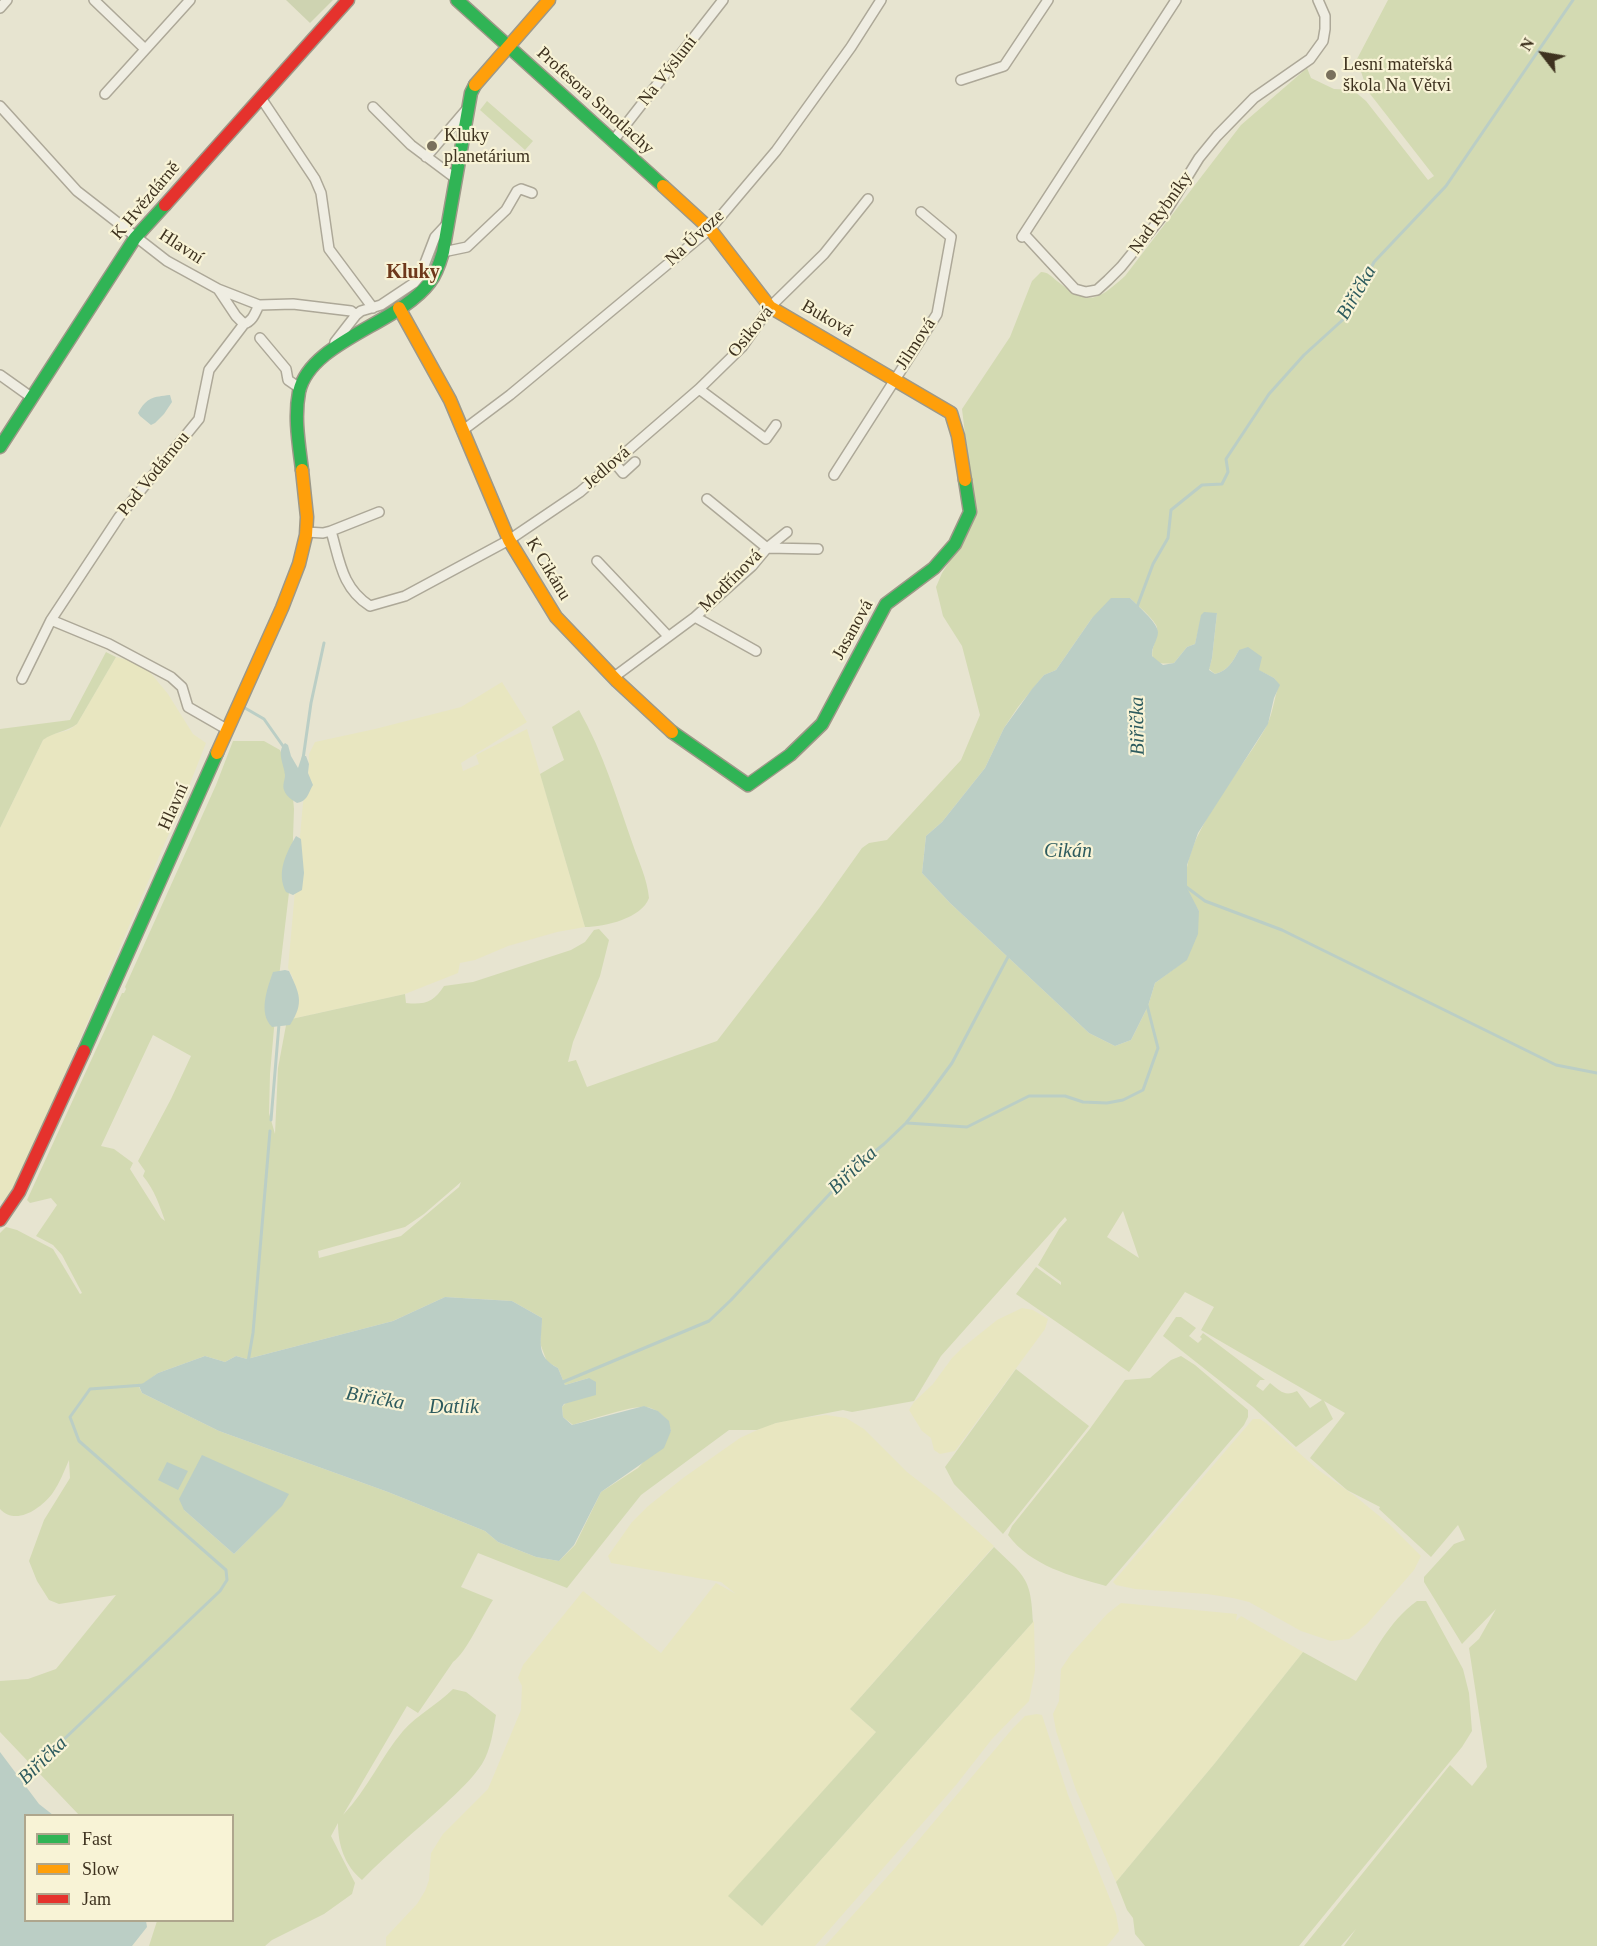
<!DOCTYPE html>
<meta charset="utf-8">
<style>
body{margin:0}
#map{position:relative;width:1597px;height:1946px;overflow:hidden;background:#e7e4d0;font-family:Georgia,serif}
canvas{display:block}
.legend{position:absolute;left:24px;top:1814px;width:210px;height:108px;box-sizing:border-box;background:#f8f3d6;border:2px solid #aea68d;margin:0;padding:8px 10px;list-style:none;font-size:18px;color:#3e321f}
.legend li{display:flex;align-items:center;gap:12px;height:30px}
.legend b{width:30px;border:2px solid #aea68d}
.north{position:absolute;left:1513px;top:24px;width:60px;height:60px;-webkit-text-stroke:4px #f8f3d6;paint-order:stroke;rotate:301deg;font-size:16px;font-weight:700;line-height:24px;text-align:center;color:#3e321f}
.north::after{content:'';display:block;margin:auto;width:21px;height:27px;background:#3e321f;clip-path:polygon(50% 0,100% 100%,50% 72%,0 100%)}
</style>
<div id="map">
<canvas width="1597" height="1946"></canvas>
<ul class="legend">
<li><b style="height:8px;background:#30b455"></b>Fast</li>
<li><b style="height:8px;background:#ff9f0a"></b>Slow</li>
<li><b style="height:8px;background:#e5322d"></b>Jam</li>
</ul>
<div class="north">N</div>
</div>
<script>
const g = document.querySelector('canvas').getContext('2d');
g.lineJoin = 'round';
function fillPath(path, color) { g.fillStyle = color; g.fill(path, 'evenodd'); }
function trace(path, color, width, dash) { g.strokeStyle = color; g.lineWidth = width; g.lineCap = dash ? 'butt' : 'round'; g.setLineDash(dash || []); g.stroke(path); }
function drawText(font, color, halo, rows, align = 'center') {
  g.font = font + ' Georgia,serif'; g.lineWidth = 4.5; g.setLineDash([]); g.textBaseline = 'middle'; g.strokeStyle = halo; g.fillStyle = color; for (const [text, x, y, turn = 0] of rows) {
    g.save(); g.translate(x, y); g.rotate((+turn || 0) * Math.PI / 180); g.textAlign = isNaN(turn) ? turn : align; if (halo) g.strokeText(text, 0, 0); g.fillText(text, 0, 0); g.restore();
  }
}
const farmland = new Path2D(`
 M116,657L128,660L149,671L168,694L193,734L206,743L184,799L41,1129L12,1190L5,1201H2L0,1199V828L43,740L50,735L69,730L77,724Z
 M502,682L527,722L461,763L463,771L479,764L476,755L527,729L585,927L557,932L508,946L475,960L460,963L458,973L405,994L287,1020L293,978L288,968L303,803L308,783L309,754L315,742L375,729L461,707Z
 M1022,1308L1033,1310L1048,1319L1045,1329L955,1451L940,1454L934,1450L931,1438L922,1431L909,1410L914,1402L933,1384L952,1358L962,1348L997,1320Z
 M826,1415L846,1418L864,1429L907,1472L938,1496L994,1546L850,1709L876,1732L729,1896L762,1926L1034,1621L1035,1671L1029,1701L992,1739L956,1785L815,1946H386V1937L417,1904L425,1891L429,1880L431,1853L443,1834L488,1789L521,1710L522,1686L518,1678L523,1665L583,1591L661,1653L716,1583L736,1594L721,1582L611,1563L608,1556L632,1522L647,1507L683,1478L740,1438L766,1426L786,1420Z
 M1253,1419H1260L1266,1423L1317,1469L1355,1496L1389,1524L1421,1556L1414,1570L1367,1624L1349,1639L1331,1641L1301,1631L1249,1602L1233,1598L1207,1594L1135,1589L1116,1585L1113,1582Z
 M1121,1603L1237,1614L1236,1621L1241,1616L1303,1652L1215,1763L1116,1882L1076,1790L1056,1731L1053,1714L1059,1701L1061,1669L1071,1654L1107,1614Z
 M1037,1714L1042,1715L1068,1795L1116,1914L1119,1931L1107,1946H825L896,1867L1013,1728L1025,1716Z`);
const green = new Path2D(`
 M1388,0H1597V1946H1344L1356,1929L1341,1946H1304L1450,1765L1472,1786L1487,1767L1469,1648L1479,1639L1496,1609L1462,1644L1424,1582V1577L1454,1544L1465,1540L1458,1525L1431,1557L1379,1509L1380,1507L1347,1490L1310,1458L1345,1413L1324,1401L1333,1419L1296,1447L1253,1407L1163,1336L1176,1317H1181L1196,1328L1189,1336L1198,1343L1202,1339L1200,1337L1203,1333L1265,1380H1260L1256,1386L1263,1391L1270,1383C1280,1391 1285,1397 1297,1391L1310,1408L1322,1400L1201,1330L1214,1307L1185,1292L1129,1372L1016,1294L1036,1267L1061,1285V1282L1038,1265L1059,1229L1067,1220L1065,1217L941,1356L914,1401L852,1412L843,1410L776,1423L757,1430H729L641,1495L567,1588L478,1553L461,1587L493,1600C483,1615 466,1653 453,1662L418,1713L407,1706L343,1815C367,1790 381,1757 403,1731C417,1715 438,1704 453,1689L466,1692L496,1715C493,1731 491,1749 482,1764C472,1779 458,1792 444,1805C417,1830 388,1853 362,1880C344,1865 338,1844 338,1823L331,1836L355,1883L352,1894L324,1914L272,1940L265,1946H149L157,1921L232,1920V1816L79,1815L0,1732V1681L28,1679L56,1669L116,1595L59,1604L49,1600L37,1581L29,1561L44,1520L70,1478L69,1460C64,1471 60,1483 52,1494C40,1509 16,1526 0,1509V1233L6,1227L17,1230L53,1249L80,1294L82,1293L62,1255L53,1245L36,1236L57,1205L51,1198L30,1203L27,1200L122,993H124L126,989L125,987L216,785L233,741H264L280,750L291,776L294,809L292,867L277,994L270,1074L269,1113L275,1134L278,1068L287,1020L405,994L406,1003C425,1005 434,1002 444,986L473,982L571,950L585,942L594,930L599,929L609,940L600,976L573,1042L568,1062L576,1060L587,1087L717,1041L820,907L862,848L869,843L887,840L961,760L980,715L962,646L943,616L936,587L942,573L963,540L975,517L962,409L1010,337L1032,281L1041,272C1048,272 1051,276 1057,281C1089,306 1096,302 1125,276L1241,125L1307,68L1311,78L1334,89L1353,90L1366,101L1428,180L1434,176L1367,90L1357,59ZM1130,598C1138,606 1150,615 1156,625C1163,637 1134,668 1174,663L1187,647L1195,644L1202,615L1217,613L1212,658L1209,669L1215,674C1228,671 1233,661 1239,650L1258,670L1274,678L1279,685C1274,698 1273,713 1267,725C1246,766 1178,840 1187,887C1188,895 1195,904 1199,911L1187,959L1155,983L1148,1006L1131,1040L1115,1046L1089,1033L950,903L922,873L926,836L942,822L985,768L1004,728L1018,707L1044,675L1056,670L1092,618ZM153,1035L191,1056L171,1099L138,1161L145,1171L143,1176C155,1191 159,1204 165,1221L161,1218L130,1169L133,1163L114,1149L101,1146ZM461,1182L459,1187L401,1236L319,1258L318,1251L405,1227L424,1214ZM1123,1211L1139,1258L1107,1237ZM445,1297L512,1301L542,1318L540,1343L547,1362L558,1368L565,1385L589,1378L562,1407L563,1417L573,1425C586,1421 634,1405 646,1407C659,1409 668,1419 671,1431L638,1468L601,1492L575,1545L559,1561L536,1557L498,1542L485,1531L388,1492L219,1431L142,1393L139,1387L158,1373L205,1356L225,1362L236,1356L247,1359L393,1321ZM281,1506L234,1554L184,1510Z
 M487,101L533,141L525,150L480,110Z
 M106,652L116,657L77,724C66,732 54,732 43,740L0,828V729L70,720Z
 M579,710C603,752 617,799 633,845C639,862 647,879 649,898C642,918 605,927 585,927L540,774L564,760L552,727Z
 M1181,1356L1195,1365L1248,1410V1417L1244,1425L1106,1586C1071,1576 1031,1566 1008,1535L1012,1526L1089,1430L1125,1380L1150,1378L1171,1360Z
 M1016,1369L1089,1426L1003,1534L954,1484L945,1467Z
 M994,1547C1025,1577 1031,1577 1033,1622L762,1926L728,1896L876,1732L850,1709Z
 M1417,1601H1426L1463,1669L1469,1693L1472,1731L1462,1747L1299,1946H1145L1135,1934L1133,1918L1127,1910L1116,1882L1215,1763L1303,1652L1356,1681C1375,1652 1388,1622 1417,1601Z`);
const cemetery = new Path2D(`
 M286,0H333L310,23Z`);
const water = new Path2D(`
 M170,395L172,402L164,414L155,423L151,425L140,416L138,413C147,397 153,397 170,395Z
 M1111,598H1130C1136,604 1158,623 1158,632C1158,640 1151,647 1152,656L1163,665L1174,663L1187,647L1195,644L1201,615L1204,612L1217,613L1212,658L1209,670L1215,674C1228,671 1233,661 1239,650L1248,647L1262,657L1259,670L1274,678L1280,685L1274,698L1268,724L1198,833L1187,865V888L1199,911L1198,934L1187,960L1155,983L1148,1006L1131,1040L1115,1046L1089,1033L950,903L922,873L926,836L942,822L985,768L1004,728L1032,689L1044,675L1056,670L1092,618Z
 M285,743L288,745L291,756L298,768L302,756H306L309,764L308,773L313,785C308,793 308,801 297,803C292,800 286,796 284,790C282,785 285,780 285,775C284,764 276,752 285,743Z
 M296,836L301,839L304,873L302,890L293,895L286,892C276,873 286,853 296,836Z
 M285,970L289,971C299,993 305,1002 290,1025L272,1027C258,1013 267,989 273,972Z
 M445,1297L512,1301L542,1318C542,1340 534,1356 558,1368L565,1385L589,1378L596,1382V1395L564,1404L562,1407L563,1417L572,1425L644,1406L658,1411L669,1421L671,1431L664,1448L601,1492L574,1545L559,1561L536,1557L498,1542L485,1531L388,1492L219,1431L142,1393L139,1386L158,1373L205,1356L225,1362L236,1356L247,1359L393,1321Z
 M202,1455L289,1494L282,1506L234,1554L184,1510L179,1499Z
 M167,1462L188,1471L178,1490L158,1480Z
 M0,1752L39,1804L53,1815L26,1816V1920L146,1921L147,1927L132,1946H0Z`);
const stream = new Path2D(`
 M1137,607L1153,564L1168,538L1171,510L1202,485L1222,484L1228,472L1226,459L1269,394L1304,355L1347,316L1374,262L1446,186L1573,0
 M245,708L264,719L283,746
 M303,759L311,703L324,643
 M1185,886L1205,901L1282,930L1556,1065L1597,1073
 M271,1120L279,1024
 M907,1123L967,1127L1029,1096H1065L1083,1102L1107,1103L1123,1100L1143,1090L1158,1048L1147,1005
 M248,1362L253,1333L270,1131
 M563,1382L709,1321L731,1300L852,1170L884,1144L906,1123L927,1097L952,1063L1010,953
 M20,1781L220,1591L227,1580L226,1570L79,1441L70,1417L90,1389L144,1385`);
const street = new Path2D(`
 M94,0L145,49
 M0,8L7,0
 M961,80L1004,66L1048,0
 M105,94L190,0
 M261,98L315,179L321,193L329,249L373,308
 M0,106L77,191L167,261L218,289L259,305L293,304L351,311L356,315
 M373,107L411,145L455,178
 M613,141L723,0
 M426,157L467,109
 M1025,235L1075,289L1086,292L1097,290L1108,280L1121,267L1165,213L1199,158L1217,136L1254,98L1310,59L1323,41L1325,29V16L1318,0
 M1022,237L1176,0
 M443,252L467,247L506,210L517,191L521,189L532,193
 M218,289L236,316L244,324
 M260,338L286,369L288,380L301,389
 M334,349L335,342L356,315L361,311L381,305L414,283L420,276L435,237L448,223
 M0,375L31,397
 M699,389L766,439L776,425
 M462,431L510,395L710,229L776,151L851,47L881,0
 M614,462L623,473L635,462
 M834,475L937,314L951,237L921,212
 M707,499L767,548
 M331,531L379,512
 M306,532L323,533L331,531C340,562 342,588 370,606L405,596L509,540L580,492L699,389L742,347L770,307L824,254L868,199
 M767,548L818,549
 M597,561L668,636
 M695,617L756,651
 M614,677L695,617L752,566L767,548L787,532
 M22,679L51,620
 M228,730L188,707L182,687L171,677L109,644L51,620L119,517L199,419L209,370L244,324C253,321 255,313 259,305`);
const fast = new Path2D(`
 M457,0L663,186
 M0,447L135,238L165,205
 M302,470C299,445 294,418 299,392C310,341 399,324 430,282C437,273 440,262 443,252L471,93L475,85
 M672,732L748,785L790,755L822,724L886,604L934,568L955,544L970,512L965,480
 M84,1051L217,753`);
const slow = new Path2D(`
 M475,85L549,0
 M663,186L710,229L770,307L951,413L958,436L965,480
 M399,308L450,400L509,540L556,617L617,681L672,732
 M217,753L282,608L299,564L306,535L307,517L302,470`);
const jam = new Path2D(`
 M165,205L348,0
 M0,1220L19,1192L84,1051`);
const markers = [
 [1331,75,6,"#79705d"],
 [432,146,6,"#79705d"]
];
const poiNames = [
 ["Lesní mateřská",1343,65],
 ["škola Na Větvi",1343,86],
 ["Kluky",444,136],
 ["planetárium",444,157]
];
const streetNames = [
 ["Na Výsluní",668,71,-52],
 ["Profesora Smotlachy",595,101,42],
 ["K Hvězdárně",146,201,-50],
 ["Nad Rybníky",1161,213,-55],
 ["Na Úvoze",695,238,-43],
 ["Hlavní",181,247,33],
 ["Buková",827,319,30],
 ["Osiková",751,332,-51],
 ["Jilmová",916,344,-57],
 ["Jedlová",607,468,-41],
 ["Pod Vodárnou",154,474,-51],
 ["K Cikánu",548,569,59],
 ["Modřínová",731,581,-45],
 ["Jasanová",853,630,-61],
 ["Hlavní",174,807,-66]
];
const neighbourhoodNames = [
 ["Kluky",413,273]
];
const waterNames = [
 ["Biřička",1357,293,-60],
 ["Biřička",1138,726,-91],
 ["Cikán",1068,852],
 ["Biřička",853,1171,-44],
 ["Biřička",375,1399,10],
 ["Datlík",454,1408],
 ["Biřička",43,1761,-44]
];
fillPath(farmland, '#e8e6c0');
fillPath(green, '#d3dab2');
fillPath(cemetery, '#ced3b1');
fillPath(water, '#bbcec5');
trace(stream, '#bbcec5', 3);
trace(street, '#ada898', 12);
trace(fast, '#9d9888', 15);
trace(slow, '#9d9888', 15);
trace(jam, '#9d9888', 15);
trace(street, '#efede2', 9);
trace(fast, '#30b455', 12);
trace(slow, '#ff9f0a', 12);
trace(jam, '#e5322d', 12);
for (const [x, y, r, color] of markers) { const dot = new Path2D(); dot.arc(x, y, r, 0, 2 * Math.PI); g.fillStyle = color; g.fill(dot); trace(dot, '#f8f3d6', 2); }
drawText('18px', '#3e321f', '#f8f3d6', poiNames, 'left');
drawText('18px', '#3e321f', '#f8f3d6', streetNames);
drawText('bold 20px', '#6e381b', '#f8f3d6', neighbourhoodNames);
drawText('italic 20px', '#2d5b5e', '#f8f3d6', waterNames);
</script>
